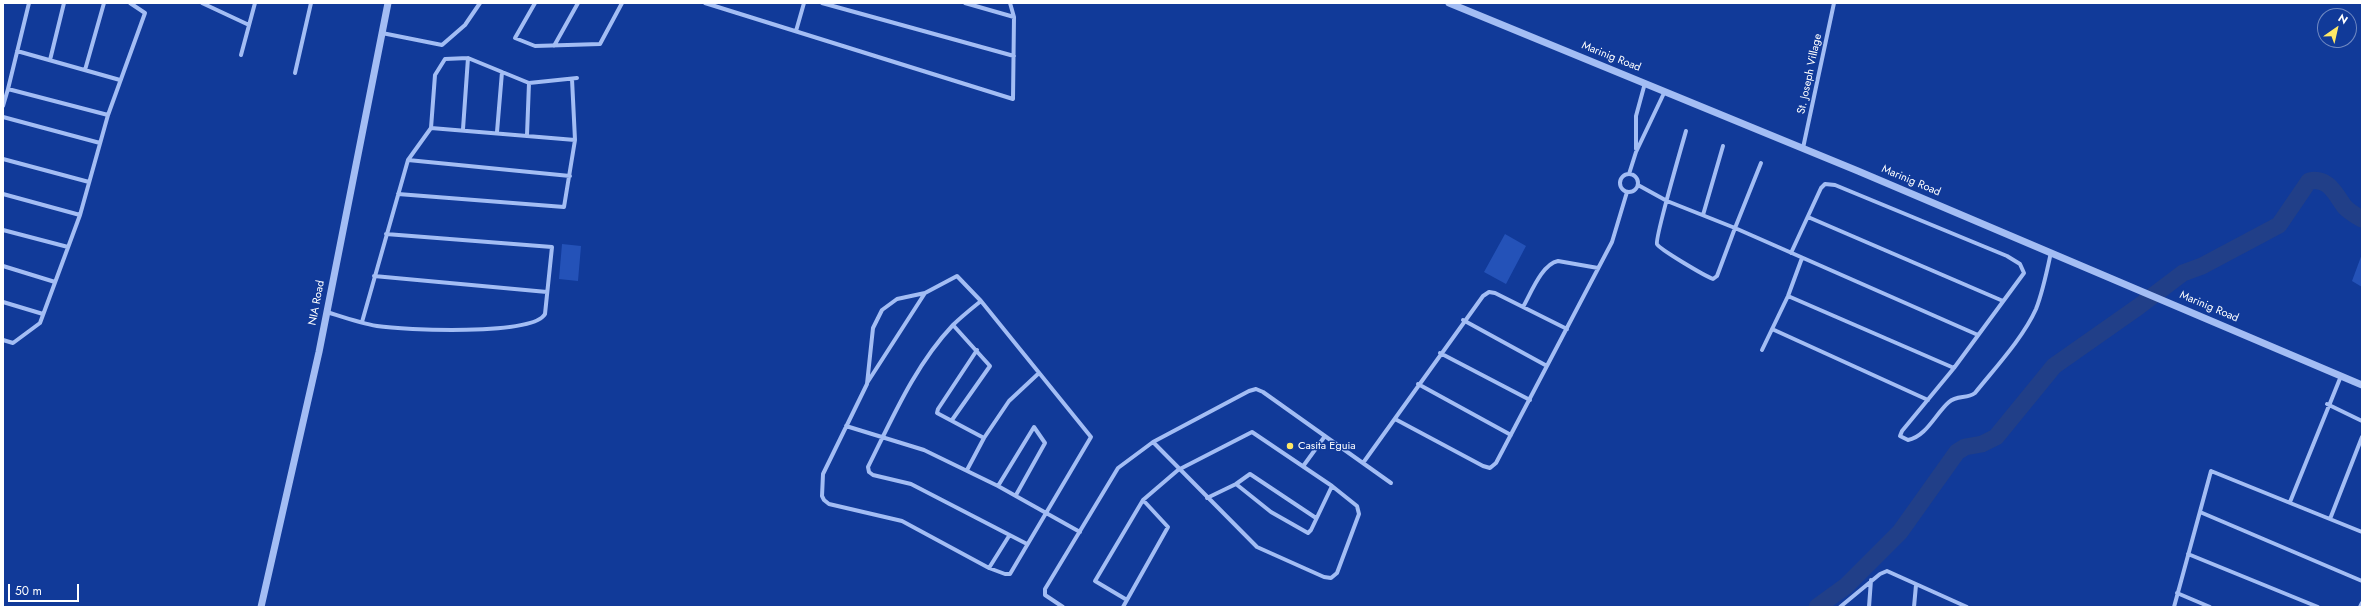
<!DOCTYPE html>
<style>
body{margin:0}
#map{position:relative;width:2365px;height:610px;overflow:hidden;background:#113a99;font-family:Jost,sans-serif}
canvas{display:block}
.frame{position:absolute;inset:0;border:4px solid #fff;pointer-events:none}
.north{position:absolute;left:2317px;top:8px;width:40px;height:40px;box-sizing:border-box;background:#113a99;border:1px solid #7089c2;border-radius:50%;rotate:34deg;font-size:11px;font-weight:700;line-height:16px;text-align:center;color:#fff}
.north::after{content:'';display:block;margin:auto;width:14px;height:18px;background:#ffe866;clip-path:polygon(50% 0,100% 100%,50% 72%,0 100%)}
.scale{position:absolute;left:8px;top:584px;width:71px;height:18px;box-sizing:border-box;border:2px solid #fff;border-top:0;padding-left:5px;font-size:12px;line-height:14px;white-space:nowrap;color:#fff;-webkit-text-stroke:3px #113a99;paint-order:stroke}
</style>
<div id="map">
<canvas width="2365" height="610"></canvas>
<div class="frame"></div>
<div class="north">N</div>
<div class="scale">50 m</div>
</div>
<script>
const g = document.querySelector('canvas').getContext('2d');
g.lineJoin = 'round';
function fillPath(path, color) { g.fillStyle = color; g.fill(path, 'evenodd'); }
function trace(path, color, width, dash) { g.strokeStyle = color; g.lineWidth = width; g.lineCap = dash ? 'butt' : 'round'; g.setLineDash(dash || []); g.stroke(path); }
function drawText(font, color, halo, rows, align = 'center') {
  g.font = font + ' Jost,sans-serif'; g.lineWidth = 3; g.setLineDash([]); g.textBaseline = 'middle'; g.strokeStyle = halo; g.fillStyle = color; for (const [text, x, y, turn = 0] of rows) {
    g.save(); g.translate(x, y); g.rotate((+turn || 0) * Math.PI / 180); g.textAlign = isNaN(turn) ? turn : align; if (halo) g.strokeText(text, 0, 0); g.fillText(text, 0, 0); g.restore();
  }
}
const green = new Path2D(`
 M1505,234L1526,246L1506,284L1484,272Z
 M562,244L581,246L578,281L559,279Z
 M2362,254V287L2352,281Z`);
const river = new Path2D(`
 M1817,607L1846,586L1900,532L1957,452L1965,447L1982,444L1996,437L2054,366L2138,307L2183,273L2202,266L2279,225L2309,181C2328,177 2335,193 2344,206C2349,212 2355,215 2362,219`);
const minor = new Path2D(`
 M202,3L249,25
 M535,3L515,38L535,46L600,44L622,3
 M705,3L1013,99L1014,17L1010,3
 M822,3L1014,56
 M965,3L1014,17
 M796,31L804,3
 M382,33L442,45L465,25L480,3
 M554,46L578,3
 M17,51L120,80
 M241,55L255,3
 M50,60L64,3
 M85,70L104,3
 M295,73L311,3
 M8,89L29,3
 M3,106L8,89L108,115L80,215L40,323L13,343L3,340
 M108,115L145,13L130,3
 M3,117L100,143
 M431,128L575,140
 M463,129L468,58
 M497,132L502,72
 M527,135L529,83
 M1803,148L1834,3
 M1636,149V116L1645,83
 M3,159L89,182
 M408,160L570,176
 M1761,163L1735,228L1978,335
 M1620 183a9 9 0 1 1 18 0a9 9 0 1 1-18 0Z
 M1629,174L1636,152L1665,91
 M1638,185L1667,201L1735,228L1717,276L1713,279C1705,276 1659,249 1657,244C1655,238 1682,145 1686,131
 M3,194L80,215
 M398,194L564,207L575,140L572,79
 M1703,215L1723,146
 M1808,217L2003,301
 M3,230L68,247
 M1791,253L1821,188L1825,184L1835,185L2007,256L2020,264L2024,273L1954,368L1902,431L1900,436L1908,440C1926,437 1936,413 1949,402C1957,395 1967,399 1975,393C1995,368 2023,338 2036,309C2043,291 2047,271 2051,252
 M3,266L55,282
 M374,276L547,292
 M957,276L981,301L1091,437L1010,574H1005L989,568L902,521L829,504L824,500L822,496L823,474L867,384L873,328L882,310L897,299L925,293Z
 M1788,296L1954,368
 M981,301C971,309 961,317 953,325C915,365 892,419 868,467L869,472L873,475L911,484L1027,544
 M3,302L43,314
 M1523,307C1531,293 1542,264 1558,261L1598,268
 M327,312C343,317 360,323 377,326C403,330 533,336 545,314L552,247L386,234
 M1463,320L1547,366
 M362,322L408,160L431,128L435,75L445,59L468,58L529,83L577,78
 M1772,329L1928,400
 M1762,350L1788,296L1802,258
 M1440,353L1530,400
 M867,383L925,293
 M1418,384L1511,435
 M2327,404L2362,421
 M1395,419L1483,466L1490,468L1496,463L1612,242L1627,192
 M952,420L990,366L953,325
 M846,426L924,450L998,486L1080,532
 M984,438L1009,401L1039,373
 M1363,463L1483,296L1489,292L1495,293L1567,329
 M1304,465L1325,436
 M967,470L984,438L937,413L938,409L977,350
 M1236,484L1271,512L1308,533L1311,530L1332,486
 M998,486L1034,427L1045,443L1016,495
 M1207,498L1236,484L1250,474L1316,518
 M2290,502L2341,376
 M2200,512L2362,581
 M2330,519L2362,437
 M2188,554L2318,607
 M989,568L1009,536
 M2177,593L2210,607
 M1127,600L1095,581L1143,500L1178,470L1252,432L1332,486L1357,506L1359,514L1337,573L1331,578L1324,577L1257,547L1153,442
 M1063,607L1045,595V589L1118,468L1153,442L1249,391L1256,389L1263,392L1391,483
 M1123,607L1168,527L1143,500
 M1840,607L1880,574L1887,571L1967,607
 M1869,607L1871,580
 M1914,607L1916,585
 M2174,607L2211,471L2362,532
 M2360,607L2362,603`);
const tertiary = new Path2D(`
 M1449,3L1858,171L2362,385
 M261,607L319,352L388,3`);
const markers = [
 [1290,446,4,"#ffe866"]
];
const streetNames = [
 ["Marinig Road",1611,57,22],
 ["St. Joseph Village",1810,74,-78],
 ["Marinig Road",1911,181,23],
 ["NIA Road",317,303,-79],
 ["Marinig Road",2209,307,23]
];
const poiNames = [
 ["Casita Eguia",1298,446]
];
fillPath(green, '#2452b8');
trace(river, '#213f88', 17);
trace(minor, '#a3bdf4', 4);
trace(tertiary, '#a3bdf4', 7);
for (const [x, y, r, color] of markers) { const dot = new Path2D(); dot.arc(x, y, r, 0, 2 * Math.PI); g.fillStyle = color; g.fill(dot); trace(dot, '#113a99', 1.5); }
drawText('11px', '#fff', '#113a99', streetNames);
drawText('11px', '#fff', '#113a99', poiNames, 'left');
</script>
